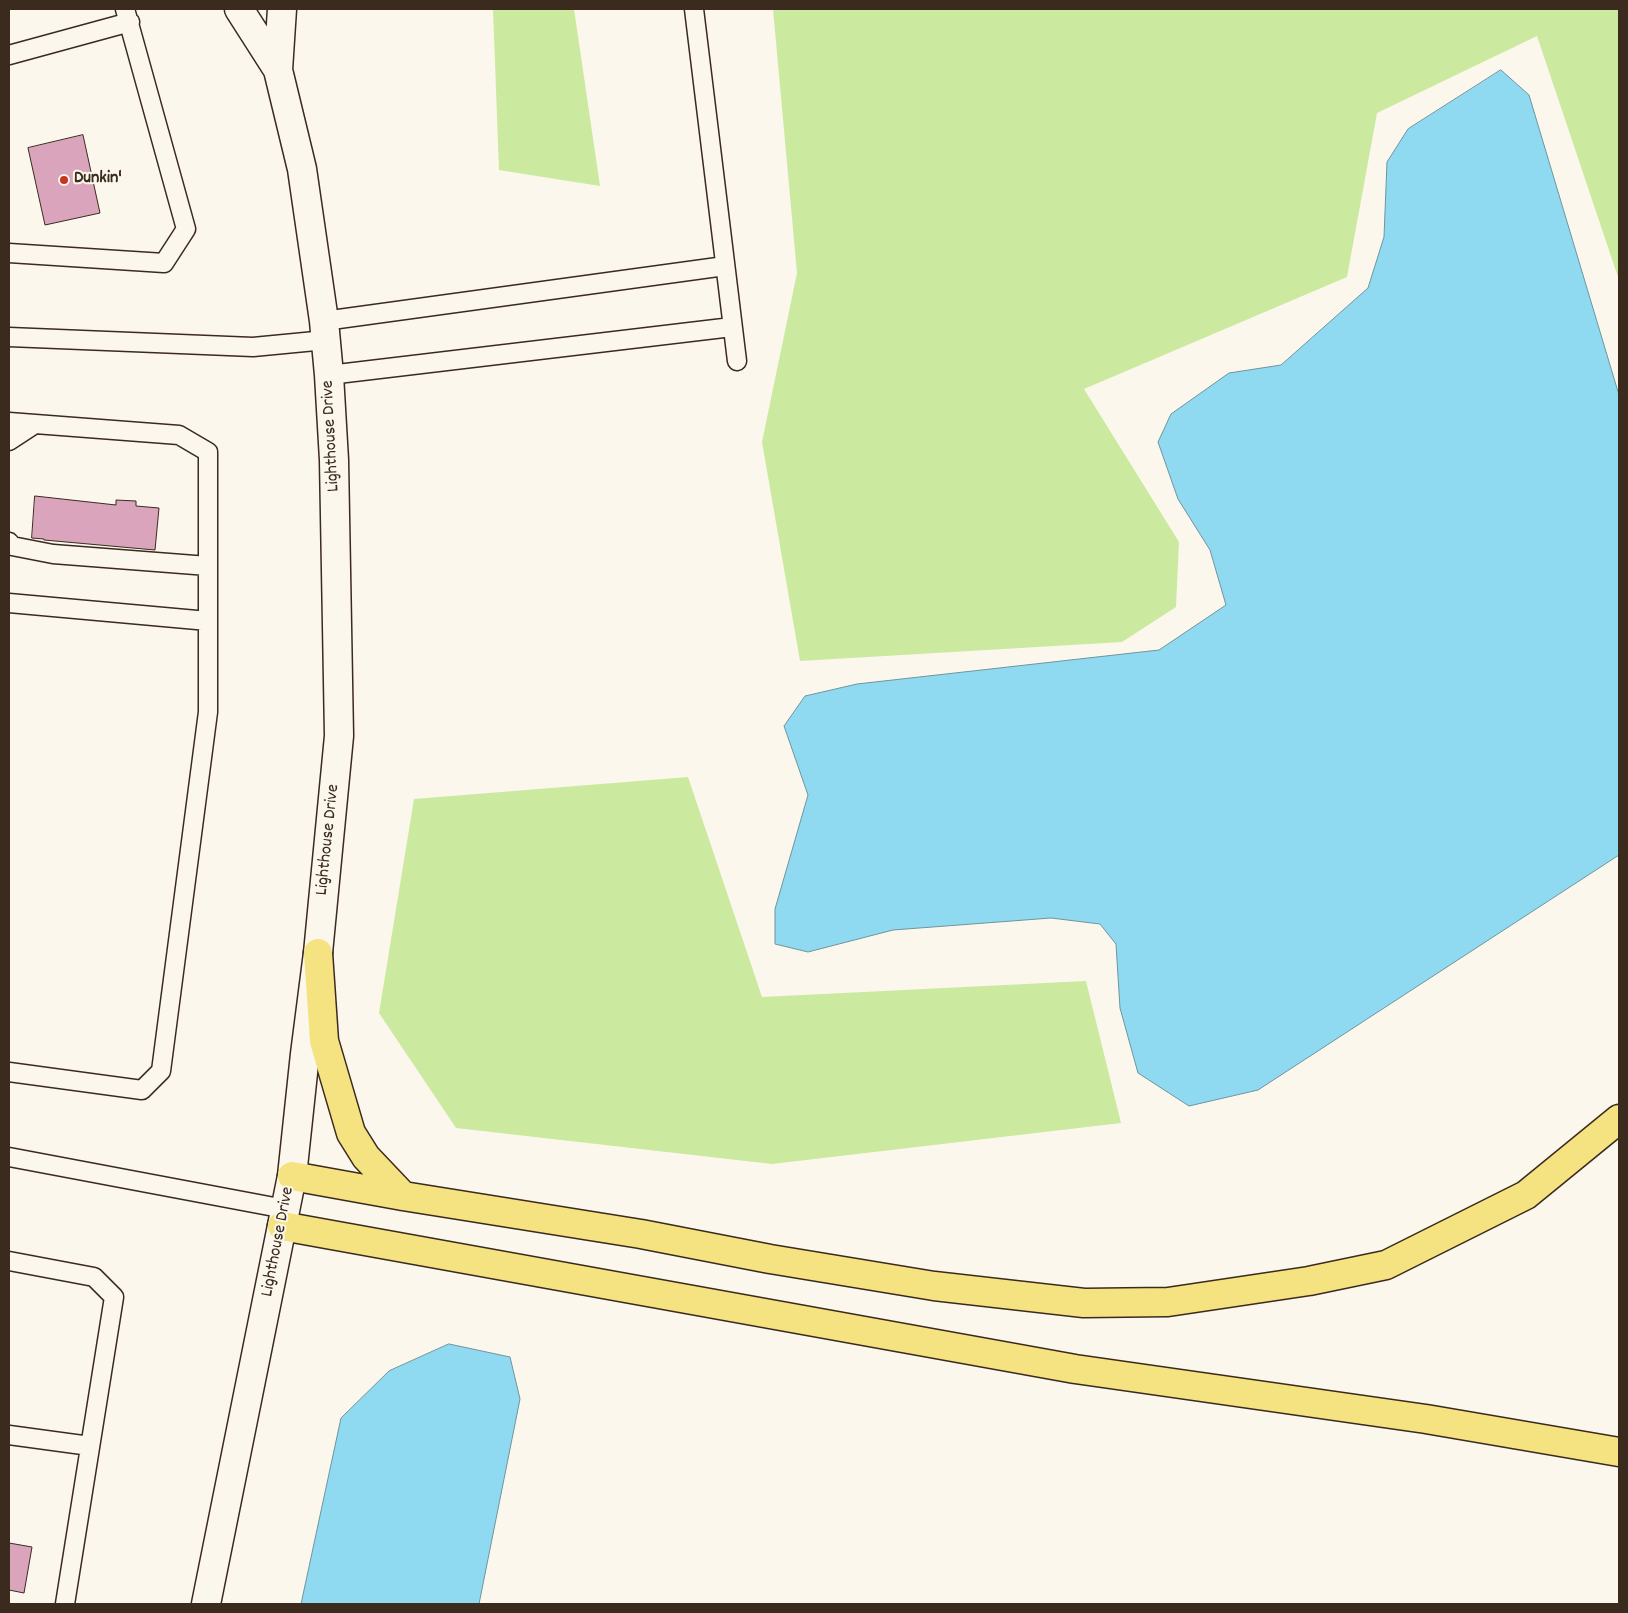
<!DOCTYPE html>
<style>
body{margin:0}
#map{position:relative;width:1628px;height:1613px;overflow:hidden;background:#fbf7ec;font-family:Dekko,sans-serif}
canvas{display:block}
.frame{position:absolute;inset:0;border:10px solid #3b2a1e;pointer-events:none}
</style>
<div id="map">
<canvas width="1628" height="1613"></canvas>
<div class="frame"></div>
</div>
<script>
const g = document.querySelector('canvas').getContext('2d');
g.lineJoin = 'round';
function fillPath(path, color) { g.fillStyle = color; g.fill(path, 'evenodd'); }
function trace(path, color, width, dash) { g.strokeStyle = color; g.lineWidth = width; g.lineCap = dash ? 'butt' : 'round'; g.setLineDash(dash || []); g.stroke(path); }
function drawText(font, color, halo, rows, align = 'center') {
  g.font = font + ' Dekko,sans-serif'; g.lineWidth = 4; g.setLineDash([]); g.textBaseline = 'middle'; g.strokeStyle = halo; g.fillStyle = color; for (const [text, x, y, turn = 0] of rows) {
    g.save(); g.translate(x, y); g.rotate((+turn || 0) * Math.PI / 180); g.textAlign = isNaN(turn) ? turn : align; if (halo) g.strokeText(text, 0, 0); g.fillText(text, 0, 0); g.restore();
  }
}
const green = new Path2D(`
 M493,9H574L600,186L499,170Z
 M773,9H1619V280L1537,36L1377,113L1347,277L1084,389L1179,542L1176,607L1122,642L800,661L762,442L797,273Z
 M688,777L762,997L1086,981L1121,1123L772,1164L456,1128L379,1013L414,799Z`);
const water = new Path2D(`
 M1501,70L1529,95L1619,395V855L1258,1090L1189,1106L1138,1073L1120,1008L1116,944L1100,924L1051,918L893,930L808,952L775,944V909L808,795L784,726L805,696L857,684L1159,650L1226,605L1210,550L1178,499L1158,442L1171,414L1229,373L1281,365L1368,288L1384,237L1387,162L1408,129Z
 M449,1344L510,1357L520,1399L479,1604H301L341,1418L389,1371Z`);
const building = new Path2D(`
 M83,135L100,213L45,225L28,148Z
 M35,496L116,505V500L136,501V506L159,508L155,550L44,540V539L32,538Z
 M9,1543L32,1547L24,1593L9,1590Z`);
const lane = new Path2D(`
 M694,9L737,361
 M9,55L130,22
 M9,253L164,263L186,229L125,9
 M324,321L725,266
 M9,337L253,347L326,340
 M329,375L732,327
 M9,422L179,435L208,452V712L161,1071L142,1090L9,1072
 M9,441L35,424
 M9,542L12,546L53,554L208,566
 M9,603L208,621
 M9,1157L285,1209
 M9,1261L94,1277L114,1297L65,1604
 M9,1435L90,1446`);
const secondary = new Path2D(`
 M239,9L278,70
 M206,1604L292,1176L305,1054L318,953L339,736L334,460L329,375L324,321L302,169L278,70L282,9`);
const highway = new Path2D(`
 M318,953L324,1041L351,1133L366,1157L403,1196
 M292,1176L403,1196L641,1234L770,1259L934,1286L1084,1303L1168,1302L1309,1281L1386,1265L1526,1195L1619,1119
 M282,1226L1075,1369L1426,1419L1619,1452`);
const markers = [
 [64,180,5,"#c8321e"]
];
const poiNames = [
 ["Dunkin'",74,180]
];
const streetNames = [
 ["Lighthouse Drive",332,436,-93],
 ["Lighthouse Drive",329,840,-84],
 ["Lighthouse Drive",279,1242,-79]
];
fillPath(green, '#cce9a0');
fillPath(water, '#90daf1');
trace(water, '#6e949d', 1);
fillPath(building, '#d9a4bc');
trace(building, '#3b2a1e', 1);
trace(lane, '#3b2a1e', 21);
trace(secondary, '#3b2a1e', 31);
trace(highway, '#3b2a1e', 31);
trace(lane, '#fbf7ec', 18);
trace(secondary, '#fbf7ec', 28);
trace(highway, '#f5e382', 28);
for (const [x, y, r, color] of markers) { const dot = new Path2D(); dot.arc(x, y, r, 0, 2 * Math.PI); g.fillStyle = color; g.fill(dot); trace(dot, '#fbf7ec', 2); }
drawText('bold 18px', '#3b2a1e', '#fbf7ec', poiNames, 'left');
drawText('18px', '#3b2a1e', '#fbf7ec', streetNames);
</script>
